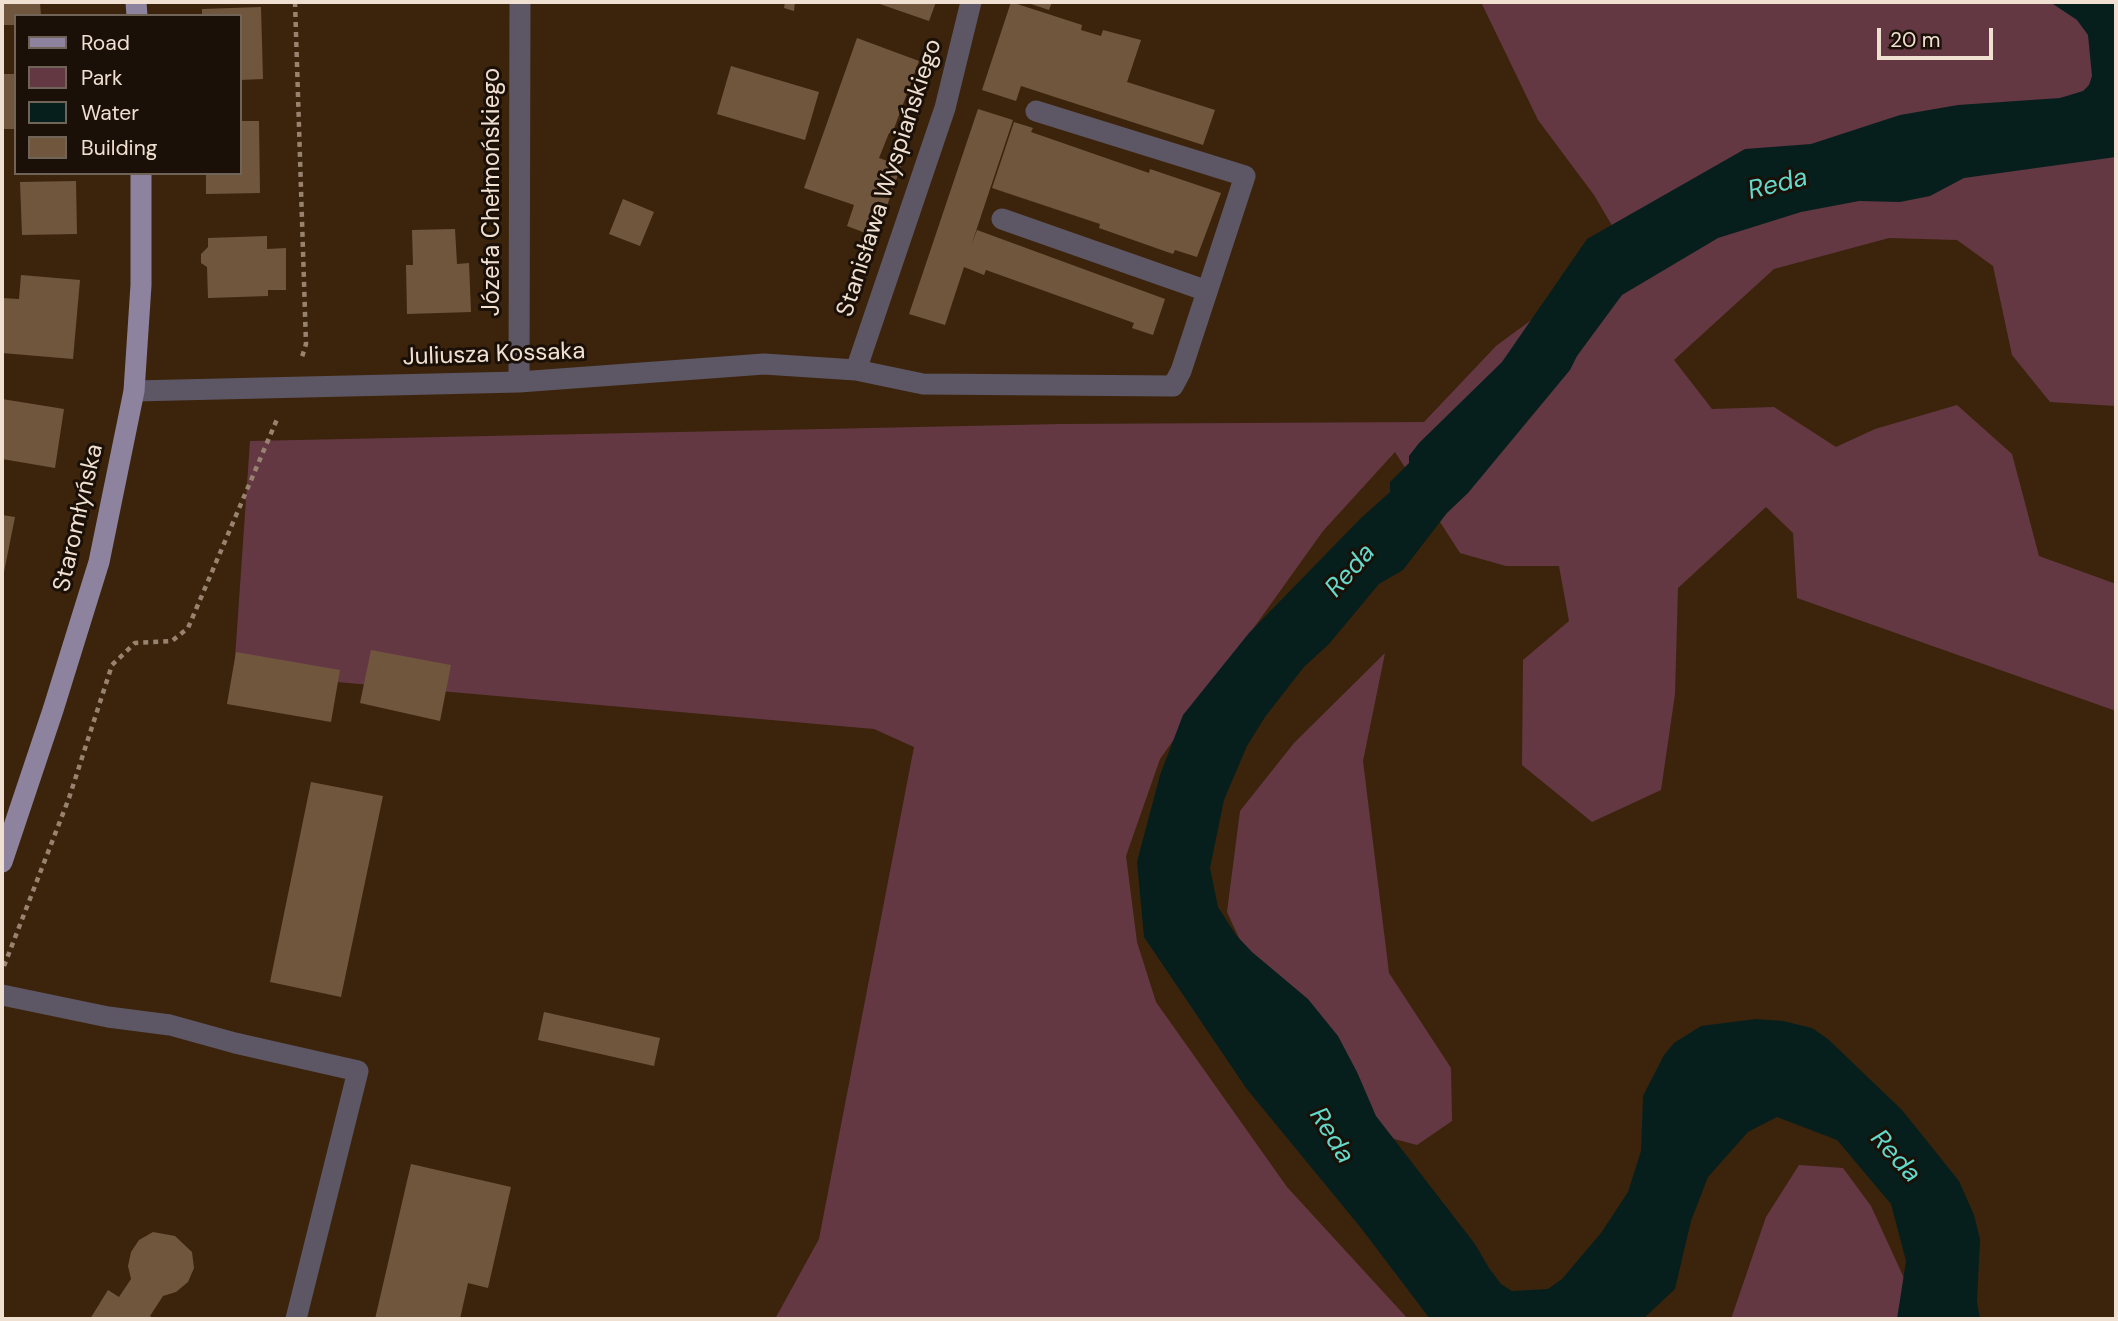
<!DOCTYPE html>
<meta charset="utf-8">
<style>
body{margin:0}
#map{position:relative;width:2118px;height:1321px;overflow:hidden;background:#3c240c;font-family:"DM Sans",sans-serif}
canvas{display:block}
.frame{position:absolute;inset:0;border:4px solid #f0e0d2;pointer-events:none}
.legend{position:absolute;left:14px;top:14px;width:228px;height:161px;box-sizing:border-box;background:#1b1007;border:2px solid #706358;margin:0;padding:9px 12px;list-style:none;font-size:21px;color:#f0e0d2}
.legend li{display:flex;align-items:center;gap:14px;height:35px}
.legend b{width:35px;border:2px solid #706358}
.scale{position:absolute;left:1877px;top:28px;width:116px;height:32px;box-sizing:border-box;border:4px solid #f0e0d2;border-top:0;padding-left:9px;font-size:21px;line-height:24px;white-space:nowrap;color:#f0e0d2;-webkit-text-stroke:5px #1b1007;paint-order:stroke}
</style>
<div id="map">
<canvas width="2118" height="1321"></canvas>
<div class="frame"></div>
<ul class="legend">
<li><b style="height:9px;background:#8e839f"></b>Road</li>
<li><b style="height:19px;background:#633843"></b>Park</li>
<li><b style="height:19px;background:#061f1c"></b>Water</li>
<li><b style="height:19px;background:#71563e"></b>Building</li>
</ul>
<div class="scale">20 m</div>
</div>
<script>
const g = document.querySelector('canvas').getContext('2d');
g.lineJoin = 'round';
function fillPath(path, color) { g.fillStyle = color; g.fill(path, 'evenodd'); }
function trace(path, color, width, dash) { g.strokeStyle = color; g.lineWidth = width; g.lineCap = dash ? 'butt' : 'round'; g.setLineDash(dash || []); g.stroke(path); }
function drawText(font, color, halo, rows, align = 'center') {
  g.font = font + ' "DM Sans",sans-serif'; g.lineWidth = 6; g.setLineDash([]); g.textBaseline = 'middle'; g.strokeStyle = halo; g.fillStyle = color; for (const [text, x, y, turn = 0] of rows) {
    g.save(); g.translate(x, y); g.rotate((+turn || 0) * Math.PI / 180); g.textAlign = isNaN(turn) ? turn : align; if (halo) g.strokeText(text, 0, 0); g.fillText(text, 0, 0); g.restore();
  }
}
const green = new Path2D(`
 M1481,2H2079L2116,134V406L2050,402L2012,355L1993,266L1957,240L1889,238L1774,269L1674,360L1712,409L1774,407L1836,447L1875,429L1957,405L2012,454L2039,556L2116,584V711L1797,598L1793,533L1766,507L1678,588L1675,694L1661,790L1592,822L1522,765L1523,660L1569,621L1559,566H1506L1460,553L1395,452L1323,531L1160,759L1126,856L1137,942L1156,1002L1287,1187L1408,1319H775L819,1239L914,747L874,729L234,673L250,441L1061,424L1424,422L1496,346L1591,276L1623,244L1594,195L1538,120Z
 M1385,653L1363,761L1389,973L1451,1068L1452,1121L1417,1145L1372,1133L1256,975L1227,912L1240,811L1294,743Z
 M1799,1165L1843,1168L1871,1206L1909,1289L1907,1319H1731L1766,1217Z`);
const water = new Path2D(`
 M2050,2H2116V157L1964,178L1930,196L1900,202L1859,201L1801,212L1718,238L1622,295L1577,356L1570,370L1468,493L1447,513L1403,570L1379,584L1329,644L1304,667L1265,717L1247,746L1224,800L1210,868L1218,907L1236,935L1252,952L1308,999L1338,1036L1357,1072L1376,1116L1475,1244L1489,1268L1501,1284L1512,1291L1548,1289L1562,1279L1601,1233L1628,1192L1641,1151L1643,1096L1664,1055L1674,1043L1701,1026L1756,1019L1783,1021L1812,1028L1828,1039L1902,1110L1959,1181L1974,1215L1980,1239L1977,1301L1980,1319H1897L1906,1261L1891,1204L1837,1140L1777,1117L1748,1132L1708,1177L1691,1221L1675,1289L1643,1319H1430L1361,1228L1246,1088L1144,937L1137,862L1160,775L1183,715L1249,633L1360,519L1390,492V482L1409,463V456L1419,443L1502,362L1587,239L1745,149L1811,144L1900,115L1958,105L2060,98L2083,91L2089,85L2092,76L2088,35L2077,20Z`);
const building = new Path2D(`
 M2,2H40L41,16H16V25H2Z
 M785,2H795L794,11L784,8Z
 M874,2H936L929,21Z
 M1011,2L1082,25L1081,30L1101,36L1103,30L1141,40L1127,82L1215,110L1203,145L1021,86L1016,101L982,90Z
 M1025,2H1052L1049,10Z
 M261,7L263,79L240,80V16H202V9Z
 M857,38L919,61L892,134L889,133L879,158L901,166L876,237L847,226L854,205L804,188Z
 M731,66L819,92L805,140L717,114Z
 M2,74H16V129H2Z
 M978,109L1013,120L971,246L977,230L1165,299L1153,335L1132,328L1134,323L986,270L984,275L964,267L945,325L909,314Z
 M240,121H259L260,193L206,194V173H240Z
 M1014,122L1033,128L1031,132L1149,173L1150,169L1221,193L1197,257L1175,250L1173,254L1099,228L1100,224L992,188Z
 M76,181L77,234L22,235L20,182Z
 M623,199L654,212L640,246L609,234Z
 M455,229L457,264L469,263L471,312L407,314L406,265H413L412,230Z
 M267,236V249L286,248V290H268V296L208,298L207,267L201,263V254L208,247V238Z
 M21,275L80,280L73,359L2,353V298L19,299Z
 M2,399L64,409L55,468L2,459Z
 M2,515L15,517L4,572L2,571Z
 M371,650L451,665L440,721L360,703Z
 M236,652L340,670L331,722L227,704Z
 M311,782L383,796L341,997L270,982Z
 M544,1012L660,1038L654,1066L538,1040Z
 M411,1164L511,1187L488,1288L468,1283L460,1319H375Z
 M153,1232L175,1236L192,1252L194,1268L188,1282L176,1292L163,1296L150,1316L155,1319H90L108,1290L119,1297L131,1279L128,1266L131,1252L139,1240Z`);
const path = new Path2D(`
 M295,2L306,344L302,357
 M4,966L69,798L112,665L135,643L172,641L188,628L278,417`);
const minor = new Path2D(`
 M1002,219L1207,291
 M856,370L945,108L971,2
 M519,382L520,2
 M134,391L519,382L764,364L856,370L923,384L1173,386L1181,371L1245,176L1036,111
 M2,995L108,1017L170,1025L235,1043L358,1071L296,1319`);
const major = new Path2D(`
 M136,2L137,16
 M2,862L53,710L99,562L134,391L141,285V173`);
const streetNames = [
 ["Stanisława Wyspiańskiego",890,178,-72],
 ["Józefa Chełmońskiego",493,192,-90],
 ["Juliusza Kossaka",494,355,-2],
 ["Staromłyńska",79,518,-77]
];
const waterNames = [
 ["Reda",1778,185,-14],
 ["Reda",1351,571,-49],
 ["Reda",1331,1136,58],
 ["Reda",1895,1157,48]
];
fillPath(green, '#633843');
fillPath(water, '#061f1c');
fillPath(building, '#71563e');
trace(path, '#978370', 4.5, [5, 5]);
trace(minor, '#5d5765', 21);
trace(major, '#8e839f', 21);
drawText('24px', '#f0e0d2', '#1b1007', streetNames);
drawText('italic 26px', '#62d9c9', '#1b1007', waterNames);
</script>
